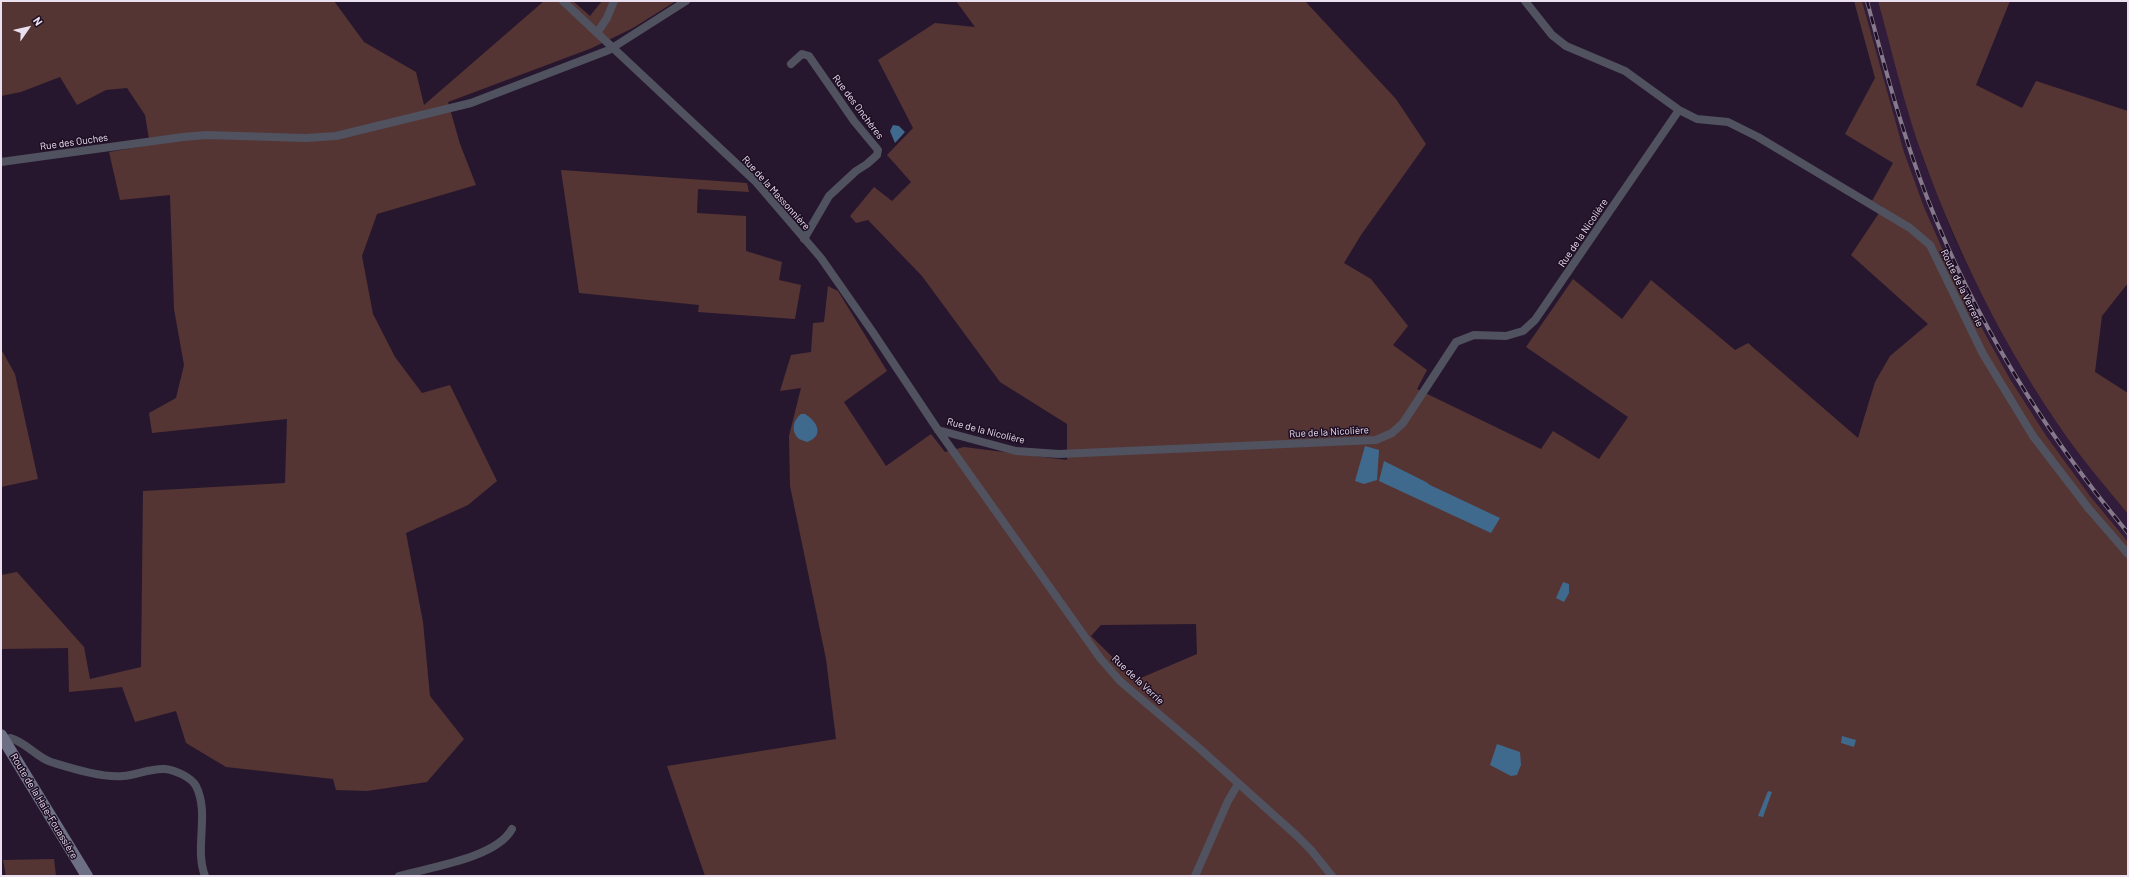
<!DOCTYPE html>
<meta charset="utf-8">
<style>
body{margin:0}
#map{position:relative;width:2129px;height:877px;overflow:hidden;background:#27172e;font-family:Barlow,sans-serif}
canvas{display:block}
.frame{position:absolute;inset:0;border:2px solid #ebe0f0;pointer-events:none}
.north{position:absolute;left:8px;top:8px;width:40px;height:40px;-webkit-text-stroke:3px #1d0e24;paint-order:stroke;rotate:56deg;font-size:11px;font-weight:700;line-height:16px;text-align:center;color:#ebe0f0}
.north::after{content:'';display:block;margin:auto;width:14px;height:18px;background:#ebe0f0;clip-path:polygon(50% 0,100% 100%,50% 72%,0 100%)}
</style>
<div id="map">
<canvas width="2129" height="877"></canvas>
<div class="frame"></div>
<div class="north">N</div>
</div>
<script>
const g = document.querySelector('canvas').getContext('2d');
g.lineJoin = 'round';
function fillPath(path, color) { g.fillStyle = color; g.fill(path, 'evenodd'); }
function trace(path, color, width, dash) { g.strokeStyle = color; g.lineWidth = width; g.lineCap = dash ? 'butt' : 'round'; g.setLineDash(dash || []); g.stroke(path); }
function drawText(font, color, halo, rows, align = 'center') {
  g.font = font + ' Barlow,sans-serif'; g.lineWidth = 3; g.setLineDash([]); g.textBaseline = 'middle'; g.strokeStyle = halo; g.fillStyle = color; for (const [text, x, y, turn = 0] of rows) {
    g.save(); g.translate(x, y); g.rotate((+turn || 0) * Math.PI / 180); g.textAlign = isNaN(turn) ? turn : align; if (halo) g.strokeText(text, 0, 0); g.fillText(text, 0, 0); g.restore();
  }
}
const built = new Path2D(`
 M1862,1H1878L1923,159L1955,240L1981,293L2036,390L2080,455L2128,514V542L2090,496L2047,437L2010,379L1978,321L1949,264L1924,207L1904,152Z`);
const green = new Path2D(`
 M1,1H334L364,42L416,72L424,105L544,1H573L590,16L602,1H676L633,28L592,48L448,102L460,144L476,185L377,214L362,256L373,314L395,357L422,393L450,385L497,481L468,505L406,533L423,622L430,696L464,739L427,782L367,791L336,790L333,779L226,767L186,743L176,711L135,722L122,687L69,692L68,648L1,649V575L17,572L84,647L90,679L141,667L143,491L285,483L287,419L152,433L149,413L176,398L184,365L174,309L170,195L120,200L109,152L150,145L145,115L127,88L106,90L77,105L60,77L21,92L1,96Z
 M956,1H1305L1396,99L1426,144L1361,235L1344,263L1371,279L1408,326L1393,345L1427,370L1417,389L1541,449L1553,431L1599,459L1628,417L1526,347L1573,279L1622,319L1651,280L1735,350L1748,343L1858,438L1875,382L1890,356L1928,324L1851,255L1883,207L1872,201L1893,163L1845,134L1875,78L1854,1H1862L1904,152L1924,207L1949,264L1978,321L2010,379L2047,437L2090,496L2128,542V876H705L667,766L836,739L826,659L790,486L789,436L801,388L780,391L791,355L811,352L813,323L824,322L828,286L838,291L887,371L844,402L886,466L931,434L945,452L964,447L1067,460V424L1000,382L922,276L868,220L856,223L850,216L874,187L892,201L911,182L887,155L913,128L878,60L935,23L975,27ZM1196,624L1197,654L1136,680L1091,636L1101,625Z
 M1878,1H2010L1976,85L2022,108L2036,81L2128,111V283L2102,316L2095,372L2128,393V514C2112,494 2095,475 2080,455C2014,366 1962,264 1924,160C1905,109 1893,54 1878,1Z
 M561,170L747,183L749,192L698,189L697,213L746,216V251L782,262L779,280L801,285L795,319L698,312L699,305L579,293Z
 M1,349L15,374L38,479L1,487Z
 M54,859L56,876H6L3,860Z`);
const water = new Path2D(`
 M893,125L899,126L905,132L895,143L890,131Z
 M801,414H805C817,421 825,436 807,442L799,439C791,432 792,421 801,414Z
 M1365,446L1379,450L1377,480L1364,484L1355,481Z
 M1384,461L1426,482L1430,485L1500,518L1491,533L1379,481Z
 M1563,582L1569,584V593L1564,602L1556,598Z
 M1842,736L1856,740L1854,747L1841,743Z
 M1497,744L1520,752L1521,765L1517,775L1511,776L1490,765Z
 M1768,791L1772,792L1763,817L1758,816Z`);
const street = new Path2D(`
 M563,1L755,181L821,258L872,331L938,430L1100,658L1120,681L1199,748L1296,835L1311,850L1332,876
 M1525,1L1552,35L1566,46L1625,71L1679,110L1697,119L1728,122L1758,137L1910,228L1930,245L1983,354L2033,436L2089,509L2128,554
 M597,33L607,18L614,1
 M791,64L802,54L809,56L854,121L878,150L877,155L867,164L856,171L829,196L804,239
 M1,162L183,137L206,135L306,138L336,136L471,103L609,50L686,1
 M938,430L1016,451L1059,454L1376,440L1392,433L1403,423L1456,342L1474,335L1506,336L1523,331L1535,320L1679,110
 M4,740L10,738C26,742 36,757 51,762C71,768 102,778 123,776C137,775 150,768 165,769C175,770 191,777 196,786C210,814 194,848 205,876
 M399,876C431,867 496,858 512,829
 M1195,876L1228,801L1238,784`);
const secondary = new Path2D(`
 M1,735L87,876`);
const rail = new Path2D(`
 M1867,1C1885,68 1903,136 1928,200C1976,322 2045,433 2128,533`);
const streetNames = [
 ["Rue des Onchères",858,107,53],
 ["Rue des Ouches",74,142,-8],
 ["Rue de la Massonnière",776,193,48],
 ["Rue de la Nicolière",1583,233,-56],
 ["Route de la Verrerie",1962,288,64],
 ["Rue de la Nicolière",986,431,14],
 ["Rue de la Nicolière",1329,432,-3],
 ["Rue de la Verrie",1138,680,43],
 ["Route de la Haie-Fouassière",44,806,59]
];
fillPath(built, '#311d3b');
fillPath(green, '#553533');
fillPath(water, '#406a8d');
trace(street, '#505260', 8);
trace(secondary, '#6d6f85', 12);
trace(rail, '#86798c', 4);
trace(rail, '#1d0e24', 2.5, [8]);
drawText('10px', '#ebe0f0', '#1d0e24', streetNames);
</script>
